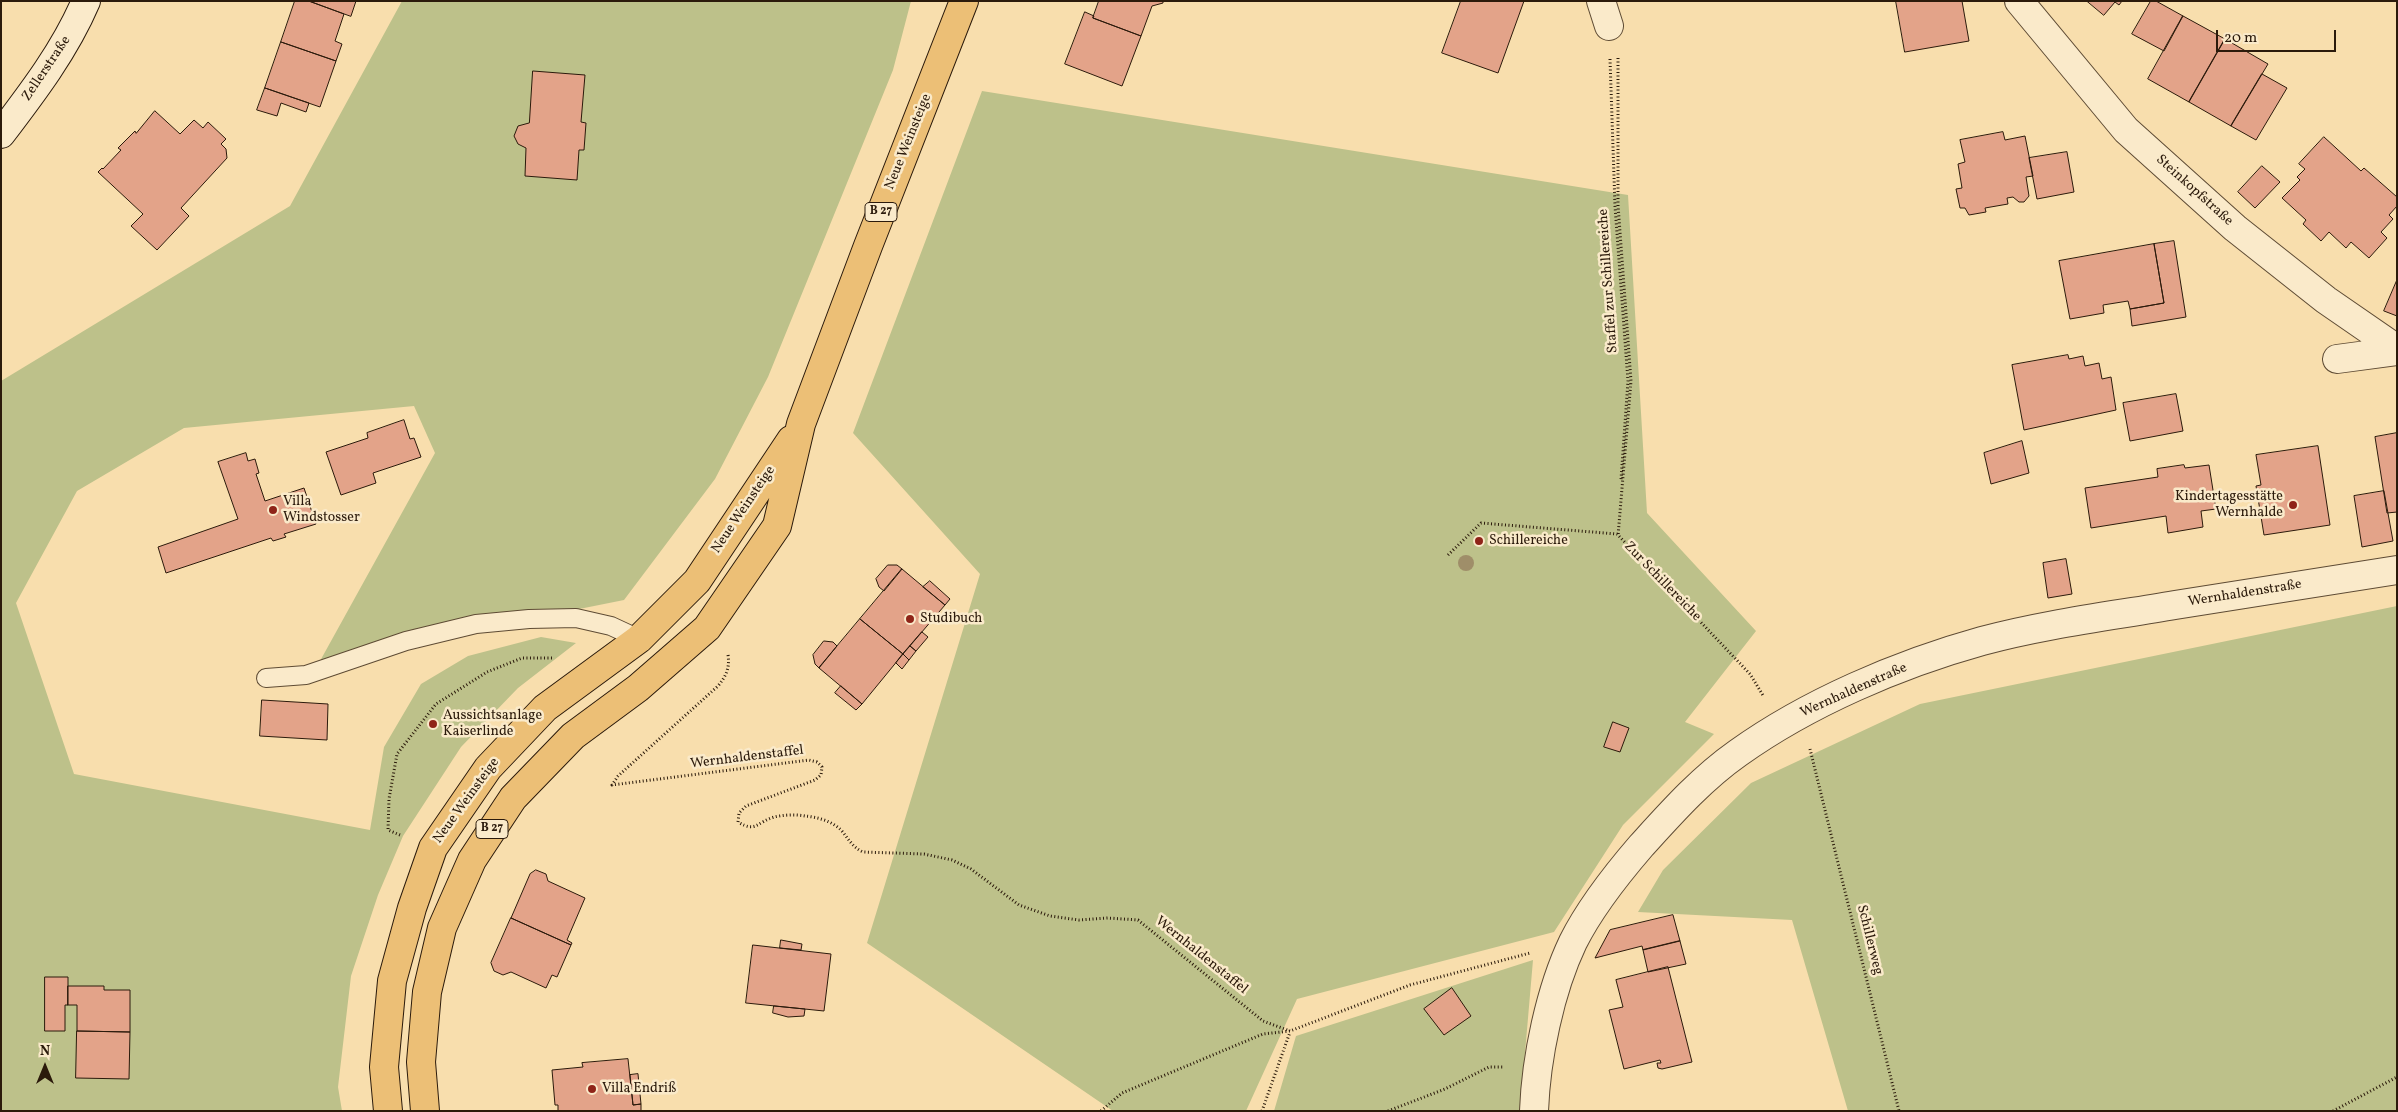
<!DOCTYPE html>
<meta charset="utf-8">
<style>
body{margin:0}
#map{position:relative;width:2398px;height:1112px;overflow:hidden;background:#f8dead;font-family:Vollkorn,serif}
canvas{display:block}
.frame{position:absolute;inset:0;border:2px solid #2b1a0b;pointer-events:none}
.north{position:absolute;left:20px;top:1042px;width:50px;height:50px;-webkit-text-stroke:4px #faeaca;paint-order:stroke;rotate:0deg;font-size:14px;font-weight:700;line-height:20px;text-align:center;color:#2b1a0b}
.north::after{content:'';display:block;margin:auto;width:18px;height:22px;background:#2b1a0b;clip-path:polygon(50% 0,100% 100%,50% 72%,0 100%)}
.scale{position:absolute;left:2216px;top:30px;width:120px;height:22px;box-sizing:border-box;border:2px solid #2b1a0b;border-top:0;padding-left:6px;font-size:15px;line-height:18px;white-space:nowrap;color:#2b1a0b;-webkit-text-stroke:4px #faeaca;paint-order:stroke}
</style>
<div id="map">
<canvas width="2398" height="1112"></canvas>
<div class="frame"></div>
<div class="north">N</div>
<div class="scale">20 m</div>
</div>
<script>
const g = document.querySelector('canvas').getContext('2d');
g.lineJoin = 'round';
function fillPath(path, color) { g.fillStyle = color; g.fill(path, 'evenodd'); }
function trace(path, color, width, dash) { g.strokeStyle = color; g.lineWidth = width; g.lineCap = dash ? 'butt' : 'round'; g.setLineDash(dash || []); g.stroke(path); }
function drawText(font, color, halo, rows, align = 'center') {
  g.font = font + ' Vollkorn,serif'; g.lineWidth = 5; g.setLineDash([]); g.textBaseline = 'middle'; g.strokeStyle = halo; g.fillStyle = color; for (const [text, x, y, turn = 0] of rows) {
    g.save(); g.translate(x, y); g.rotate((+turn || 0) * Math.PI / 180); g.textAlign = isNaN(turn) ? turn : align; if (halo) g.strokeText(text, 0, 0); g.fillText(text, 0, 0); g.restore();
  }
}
const green = new Path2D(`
 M402,1H911L893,70L768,377L715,479L624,600L320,661L435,453L414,406L184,428L77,491L16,603L74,774L370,830L384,747L421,684L468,656L541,637L576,643L518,688L461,747L403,836L378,895L351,976L338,1087L342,1111H1V381L290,206Z
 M982,91L1628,195L1647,513L1756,631L1685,722L1714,734L1623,825L1554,932L1297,999L1246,1111H1113L867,943L980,574L853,433Z
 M2397,606V1111H1848L1792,920L1638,912L1663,870L1751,783L1920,704Z
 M1533,960L1520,1111H1274L1296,1036Z`);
const building = new Path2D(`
 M295,1H309L344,14L335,41L342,44L336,61L281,42Z
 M309,1H356L351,16Z
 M1099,1H1163V3L1152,6L1141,36L1093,18Z
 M1461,1H1524L1498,73L1442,53Z
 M1896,1H1962L1969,41L1905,52Z
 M2087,1H2122L2119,5L2115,2L2104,15Z
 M2151,1H2156L2183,16L2164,51L2132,34Z
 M1085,12L1094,16L1093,18L1141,36L1122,86L1065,64Z
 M2183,16L2225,39L2189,102L2148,79Z
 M2225,39L2268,64L2231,126L2189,102Z
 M281,42L336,61L320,107L265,88Z
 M533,71L585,75L581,122L586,123L584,150H579L577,180L525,176L526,148L518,144L514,136L518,126L529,123Z
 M2262,74L2287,88L2256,140L2231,126Z
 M265,88L309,103L306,112L281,103L277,116L257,110Z
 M155,111L180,134L194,120L203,128L208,122L226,139L221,144L226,149L227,158L181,208L189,216L157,250L131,226L143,214L98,172L102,168L103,169L121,150L118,148L135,131L136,133Z
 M2003,132L2005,140L2025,136L2033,176L2026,177L2029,196L2024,202H2019L2013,197L2007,198L2008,204L1985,208L1986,212L1969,215L1965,208H1960L1956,189L1962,188L1958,164L1965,162L1960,140Z
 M2324,137L2361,171L2364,168L2397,197V206L2389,215L2393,219L2381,232L2387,238L2369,258L2351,242L2346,248L2329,232L2321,241L2303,224L2306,220L2282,198L2300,180L2297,177L2305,169L2299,164Z
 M2067,152L2074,192L2037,199L2029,158Z
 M2262,166L2280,182L2255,208L2238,192Z
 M2174,241L2186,317L2132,326L2130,309L2164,303L2154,244Z
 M2154,244L2164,303L2130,309L2128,301L2103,305L2104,313L2070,319L2059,261Z
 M2397,280V316L2384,311Z
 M2068,355L2069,359L2083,356L2085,366L2099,363L2102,379L2111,377L2116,410L2024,430L2012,365Z
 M2176,394L2183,431L2130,441L2123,403Z
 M404,420L410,439L414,438L421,457L373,473L376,483L341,495L326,452L368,438L367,433Z
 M2397,433V512L2387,513L2375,437Z
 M2022,441L2029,473L1991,484L1984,453Z
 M2318,446L2330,525L2264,535L2256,486L2261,485L2256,455Z
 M246,453L248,461L255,459L259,473L256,474L265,501L304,488L316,524L284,534L286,537L273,541L271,538L166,573L158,547L238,519L218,462Z
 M2184,465L2185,468L2209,465L2216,509L2201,511L2203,527L2168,533L2166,516L2091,528L2085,488L2158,477L2157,469Z
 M2384,491L2393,541L2362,547L2354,496Z
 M2066,559L2072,594L2048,598L2043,563Z
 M888,565H897L902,569L884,591L879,587L876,579Z
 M902,569L945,605L903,654L860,619Z
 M930,581L950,599L945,605L923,587Z
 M860,619L903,654L862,704L819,668Z
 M922,632L928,637L916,651L910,646Z
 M824,641L833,642L837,646L819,668L815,664L813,655Z
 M910,646L916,651L909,660L903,654Z
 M903,654L909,660L902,669L896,663Z
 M841,686L862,704L856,710L835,693Z
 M262,700L328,704L327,740L260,736Z
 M1613,722L1629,728L1620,752L1604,747Z
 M536,870L546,874L548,881L585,898L567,940L572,943L571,945L511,918L530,874Z
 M1673,915L1680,941L1643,950L1642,946L1595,958L1610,930Z
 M511,918L571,945L557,977L552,975L546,988L511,972L503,975L494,971L491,963Z
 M781,940L802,944L801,950L780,948Z
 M1680,941L1686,964L1648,972L1643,950Z
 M753,945L831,954L824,1011L746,1003Z
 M1668,967L1692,1062L1662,1069L1658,1068L1657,1063H1661L1660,1060L1624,1069L1609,1010L1623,1007L1616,980Z
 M45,977H68V1005H65V1031H45Z
 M68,986H104V990H130V1032L77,1031V1005H68Z
 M1452,988L1471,1016L1444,1035L1424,1009Z
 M774,1006L805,1009L804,1016L788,1017L773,1013Z
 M77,1031L130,1032L129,1079L76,1078Z
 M628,1059L633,1105L641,1104V1111H558V1105H555L552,1070L583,1067L582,1063Z
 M638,1074L641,1104L633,1105L630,1075Z`);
const path = new Path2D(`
 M1618,58V205L1631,381L1618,536
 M1610,59L1615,206L1628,381L1621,480
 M1448,555L1481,523L1617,534L1750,674L1764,697
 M728,655C730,668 726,676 718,686L618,776L612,785L809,760L817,762L822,767L821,775L815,780L746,806L739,813L738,822C756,833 757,822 774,817C783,815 795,814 805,816C817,817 832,821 841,830C848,838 852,847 863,852L924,854L952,860L971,869L1019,905L1050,916L1079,920L1108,918L1138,920L1263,1021L1290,1031
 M1810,749L1899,1111
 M400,835L388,830L389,799L397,754L436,704L487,672L522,658H552
 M1101,1111L1122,1093L1263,1034L1290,1031L1410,985L1530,953
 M1262,1111L1290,1032
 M1388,1111L1445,1089L1489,1067H1504
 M2333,1111L2397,1077`);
const lane = new Path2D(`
 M266,678L306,675L406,641L476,624L529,619L576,618L611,626L639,639`);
const street = new Path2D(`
 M1601,1L1609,26
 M2019,1L2126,130L2235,228L2326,300L2397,349
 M2337,359L2397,351
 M1534,1111C1536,1058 1550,990 1573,942C1590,908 1616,875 1641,846C1671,813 1701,779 1738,753C1808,703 1899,664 1982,641C2045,624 2111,616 2175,605C2249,593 2323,582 2397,570`);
const secondary = new Path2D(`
 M1,134C33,92 65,50 86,1`);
const primary = new Path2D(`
 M388,1111L384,1067L392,981L412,908L433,848L488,768L545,708L639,639L697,581L791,440
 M425,1111L421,1062L427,992L442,928L472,860L513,798L573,736L638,688L707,628L777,526L801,424L868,246L964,1`);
const trees = [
 [1466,563]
];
const markers = [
 [2293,505,5,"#8f2418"],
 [273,510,5,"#8f2418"],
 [1479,541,5,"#8f2418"],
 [910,619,5,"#8f2418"],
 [433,724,5,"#8f2418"],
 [592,1089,5,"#8f2418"]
];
const shields = [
 [881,212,32],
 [492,829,32]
];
const shieldNames = [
 ["B 27",881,212],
 ["B 27",492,829]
];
const streetNames = [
 ["Zellerstraße",47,69,-56],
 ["Neue Weinsteige",909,142,-68],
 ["Steinkopfstraße",2194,191,42],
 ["Staffel zur Schillereiche",1609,281,-94],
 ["Neue Weinsteige",744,510,-56],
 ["Zur Schillereiche",1662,582,46],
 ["Wernhaldenstraße",2245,594,-9],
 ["Wernhaldenstraße",1854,691,-24],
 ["Wernhaldenstaffel",747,758,-7],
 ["Neue Weinsteige",467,801,-54],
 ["Schillerweg",1869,940,76],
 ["Wernhaldenstaffel",1201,956,39]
];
const poiNames = [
 ["Kindertagesstätte",2283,497,"right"],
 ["Wernhalde",2283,513,"right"],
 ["Villa",283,502],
 ["Windstosser",283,518],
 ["Schillereiche",1489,541],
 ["Studibuch",920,619],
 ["Aussichtsanlage",443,716],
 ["Kaiserlinde",443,732],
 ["Villa Endriß",602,1089]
];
fillPath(green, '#bdc18a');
fillPath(building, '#e3a389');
trace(building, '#2b1a0b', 1);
trace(lane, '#5e4b34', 20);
trace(street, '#5e4b34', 30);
trace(secondary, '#2b1a0b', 30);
trace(primary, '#2b1a0b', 30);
trace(path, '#2b1a0b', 3, [1, 2.5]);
trace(lane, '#faeaca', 18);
trace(street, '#faeaca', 28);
trace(secondary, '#faeaca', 28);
trace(primary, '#ecbf76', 28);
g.fillStyle = '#9f8e69';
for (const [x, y] of trees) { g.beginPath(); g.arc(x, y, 8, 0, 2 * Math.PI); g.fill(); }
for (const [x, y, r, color] of markers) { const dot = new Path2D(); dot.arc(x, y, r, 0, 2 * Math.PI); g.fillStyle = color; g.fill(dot); trace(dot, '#faeaca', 2); }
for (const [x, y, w] of shields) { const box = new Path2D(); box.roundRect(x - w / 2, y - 9.5, w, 19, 4); g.fillStyle = '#faeaca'; g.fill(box); trace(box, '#2b1a0b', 1); }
drawText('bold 12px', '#2b1a0b', null, shieldNames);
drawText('14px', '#2b1a0b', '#faeaca', streetNames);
drawText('14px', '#2b1a0b', '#faeaca', poiNames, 'left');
</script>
